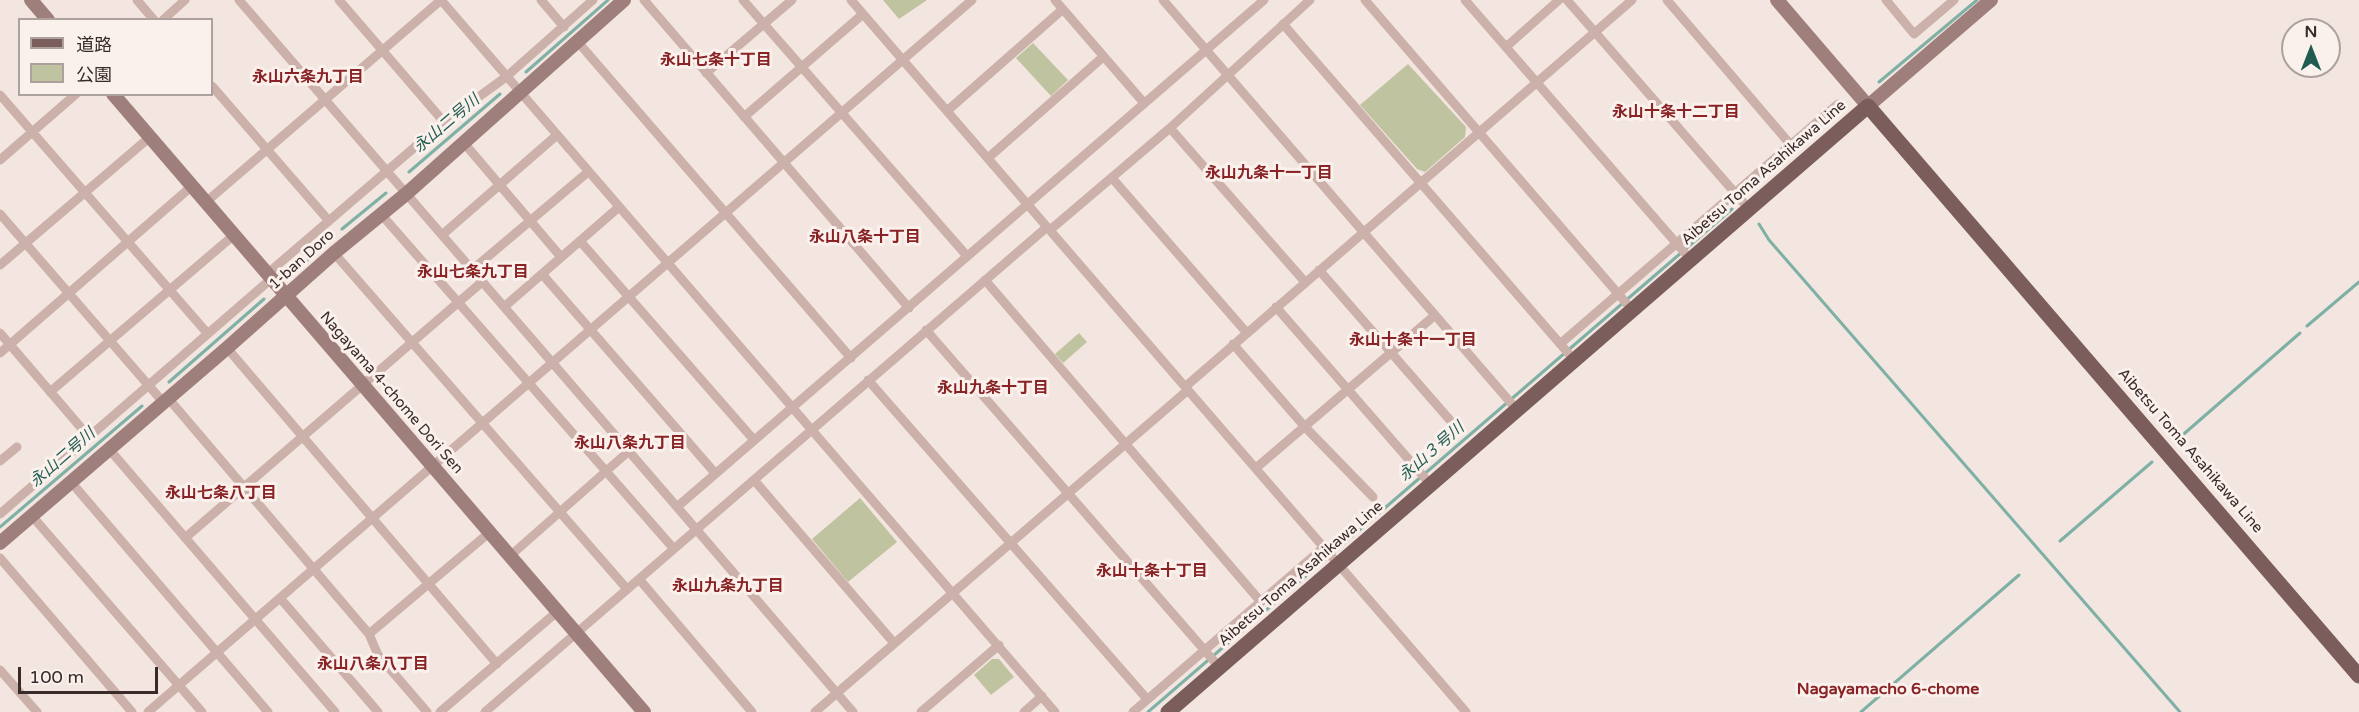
<!DOCTYPE html>
<meta charset="utf-8">
<style>
body{margin:0}
#map{position:relative;width:2359px;height:712px;overflow:hidden;background:#f3e5df;font-family:"Varela Round","Noto Sans JP",sans-serif}
canvas{display:block}
.legend{position:absolute;left:18px;top:18px;width:195px;height:78px;box-sizing:border-box;background:#faf0ec;border:2px solid #ada19e;margin:0;padding:8px 10px;list-style:none;font-size:18px;color:#392b2a}
.legend li{display:flex;align-items:center;gap:12px;height:30px}
.legend b{width:30px;border:2px solid #ada19e}
.north{position:absolute;left:2281px;top:18px;width:60px;height:60px;box-sizing:border-box;background:#faf0ec;border:2px solid #ada19e;border-radius:50%;rotate:0deg;font-size:16px;font-weight:700;line-height:24px;text-align:center;color:#392b2a}
.north::after{content:'';display:block;margin:auto;width:21px;height:27px;background:#1f5b4f;clip-path:polygon(50% 0,100% 100%,50% 72%,0 100%)}
.scale{position:absolute;left:18px;top:667px;width:140px;height:27px;box-sizing:border-box;border:3px solid #392b2a;border-top:0;padding-left:8px;font-size:18px;line-height:21px;white-space:nowrap;color:#392b2a;-webkit-text-stroke:4px #faf0ec;paint-order:stroke}
</style>
<div id="map">
<canvas width="2359" height="712"></canvas>
<ul class="legend">
<li><b style="height:8px;background:#7b5e5b"></b>道路</li>
<li><b style="height:16px;background:#c0c39f"></b>公園</li>
</ul>
<div class="north">N</div>
<div class="scale">100 m</div>
</div>
<script>
const g = document.querySelector('canvas').getContext('2d');
g.lineJoin = 'round';
function fillPath(path, color) { g.fillStyle = color; g.fill(path, 'evenodd'); }
function trace(path, color, width, dash) { g.strokeStyle = color; g.lineWidth = width; g.lineCap = dash ? 'butt' : 'round'; g.setLineDash(dash || []); g.stroke(path); }
function drawText(font, color, halo, rows, align = 'center') {
  g.font = font + ' "Varela Round","Noto Sans JP",sans-serif'; g.lineWidth = 6; g.setLineDash([]); g.textBaseline = 'middle'; g.strokeStyle = halo; g.fillStyle = color; for (const [text, x, y, turn = 0] of rows) {
    g.save(); g.translate(x, y); g.rotate((+turn || 0) * Math.PI / 180); g.textAlign = isNaN(turn) ? turn : align; if (halo) g.strokeText(text, 0, 0); g.fillText(text, 0, 0); g.restore();
  }
}
const green = new Path2D(`
 M883,0H927L899,19Z
 M1033,43L1068,80L1051,96L1016,58Z
 M1408,64L1466,127L1465,137L1425,172L1417,169L1360,105Z
 M1079,333L1087,342L1063,363L1055,354Z
 M860,498L897,542L848,582L812,539Z
 M992,659H999L1014,677L991,695L974,675Z`);
const stream = new Path2D(`
 M526,72L608,0
 M1879,82L1977,0
 M409,172L500,94
 M1760,179L1838,110
 M1759,224L1769,240L2180,712
 M342,229L386,193
 M289,276L305,263L324,242
 M2307,326L2359,282
 M169,382L264,299
 M2178,439L2300,333
 M0,527L142,406
 M2060,541L2152,462
 M1148,712L1732,209
 M1861,712L2019,575`);
const street = new Path2D(`
 M137,0L154,20
 M239,0L677,507
 M339,0L444,122
 M441,0L1055,712
 M541,0L564,27
 M644,0L909,308
 M743,0L967,256
 M851,0L1466,712
 M1055,0L1144,103
 M1163,0L1517,410
 M1365,0L1633,311
 M1465,0L1691,260
 M1567,0L1749,209
 M1667,0L1790,144
 M1886,0L1914,34L1954,0
 M163,20L185,0
 M1283,24L1575,361
 M577,41L851,358
 M1506,47L1559,0
 M706,73L792,0
 M212,86L329,221
 M0,95L208,334
 M947,111L1063,9
 M744,117L863,14
 M1170,128L1305,282
 M464,143L561,257
 M988,158L1103,57
 M0,160L76,94
 M1112,178L1246,332
 M206,202L441,0
 M380,213L674,549
 M0,214L163,402
 M1050,230L1170,128L1310,0
 M442,235L557,135
 M580,241L754,440
 M334,253L627,589
 M0,265L150,137
 M472,270L588,172
 M1319,270L1456,427
 M267,274L444,122L506,77L593,0
 M542,274L715,473
 M985,280L1261,602
 M504,307L619,207
 M1276,307L1431,485
 M926,330L1220,668
 M0,333L89,437
 M1233,344L1305,427L1373,497
 M1560,344L1838,104
 M227,348L497,664
 M0,353L192,186
 M868,380L1147,699
 M1185,387L1632,0
 M50,392L234,235
 M168,398L369,634L378,655L427,712
 M109,449L335,712
 M0,461L17,447
 M1256,468L1434,316
 M754,480L894,643
 M71,482L268,712
 M0,514L271,279
 M32,516L202,712
 M185,538L482,282
 M510,556L629,451
 M0,558L132,712
 M639,579L752,712
 M280,598L378,712
 M369,634L490,532
 M0,670L37,712
 M148,712L972,0
 M440,712L558,611
 M485,712L1047,227
 M815,712L1188,390
 M853,712L677,507L1264,0
 M921,712L999,645
 M1024,712L1042,696
 M1133,712L1323,548`);
const secondary = new Path2D(`
 M31,0L48,20
 M1777,0L1868,106L1991,0
 M113,94L644,712
 M0,543L227,348L334,253L406,194L624,0`);
const primary = new Path2D(`
 M1168,712L1868,106L2359,676`);
const streetNames = [
 ["Aibetsu Toma Asahikawa Line",1764,173,-41],
 ["1-ban Doro",302,260,-42],
 ["Nagayama 4-chome Dori Sen",391,393,49],
 ["Aibetsu Toma Asahikawa Line",2190,451,49],
 ["Aibetsu Toma Asahikawa Line",1301,574,-41]
];
const neighbourhoodNames = [
 ["永山七条十丁目",716,61],
 ["永山六条九丁目",308,78],
 ["永山十条十二丁目",1676,113],
 ["永山九条十一丁目",1269,174],
 ["永山八条十丁目",865,238],
 ["永山七条九丁目",473,273],
 ["永山十条十一丁目",1413,341],
 ["永山九条十丁目",993,389],
 ["永山八条九丁目",630,444],
 ["永山七条八丁目",221,494],
 ["永山十条十丁目",1152,572],
 ["永山九条九丁目",728,587],
 ["永山八条八丁目",373,665],
 ["Nagayamacho 6-chome",1888,690]
];
const waterNames = [
 ["永山二号川",447,124,-40],
 ["永山３号川",1432,452,-41],
 ["永山二号川",63,458,-41]
];
fillPath(green, '#c0c39f');
trace(stream, '#7eb0a5', 3);
trace(street, '#ccb1ab', 9);
trace(secondary, '#9f7f7c', 14);
trace(primary, '#7b5e5b', 15);
drawText('15px', '#392b2a', '#faf0ec', streetNames);
drawText('bold 16px', '#892325', '#faf0ec', neighbourhoodNames);
drawText('italic 16px', '#1f5b4f', '#faf0ec', waterNames);
</script>
